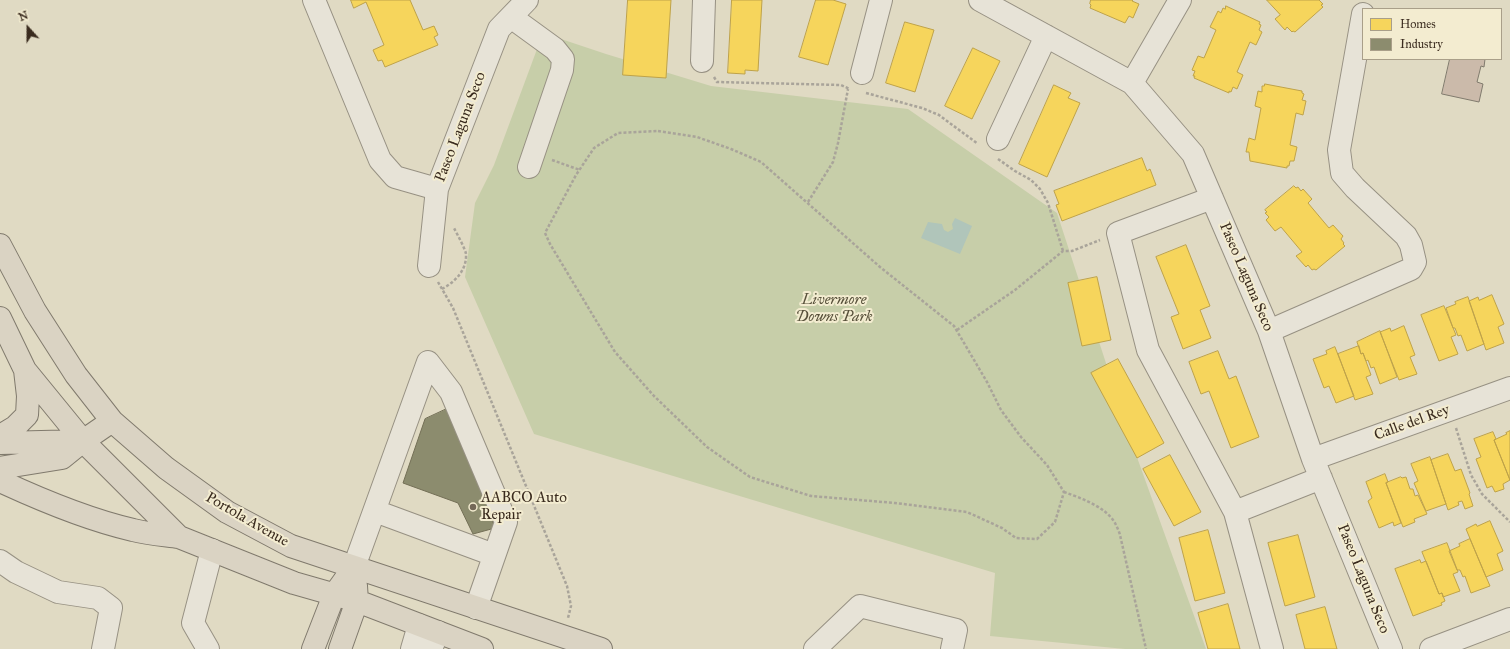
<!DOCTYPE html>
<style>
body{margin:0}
#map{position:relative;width:1510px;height:649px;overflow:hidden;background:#e0dac3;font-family:"IM FELL Great Primer",serif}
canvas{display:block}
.legend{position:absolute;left:1362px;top:8px;width:140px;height:52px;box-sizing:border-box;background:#f3ecd0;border:1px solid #a99f89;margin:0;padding:5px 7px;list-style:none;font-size:12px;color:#3a2b1e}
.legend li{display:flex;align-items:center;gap:8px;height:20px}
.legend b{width:20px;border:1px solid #a99f89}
.north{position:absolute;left:8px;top:8px;width:40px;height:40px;-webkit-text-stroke:3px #f3ecd0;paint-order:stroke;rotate:339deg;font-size:11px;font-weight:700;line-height:16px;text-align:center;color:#3a2b1e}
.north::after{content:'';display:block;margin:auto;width:14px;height:18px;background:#3a2b1e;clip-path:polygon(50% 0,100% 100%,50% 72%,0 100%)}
</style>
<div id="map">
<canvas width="1510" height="649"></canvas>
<ul class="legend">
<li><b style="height:11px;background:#f6d55c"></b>Homes</li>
<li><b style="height:11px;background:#8c8c6e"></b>Industry</li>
</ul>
<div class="north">N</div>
</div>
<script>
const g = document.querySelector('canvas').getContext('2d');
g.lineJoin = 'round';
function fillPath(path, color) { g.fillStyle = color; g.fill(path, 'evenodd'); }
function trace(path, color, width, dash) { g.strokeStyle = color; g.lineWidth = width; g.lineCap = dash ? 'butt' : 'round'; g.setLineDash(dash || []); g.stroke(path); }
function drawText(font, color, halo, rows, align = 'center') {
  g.font = font + ' "IM FELL Great Primer",serif'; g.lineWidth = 4; g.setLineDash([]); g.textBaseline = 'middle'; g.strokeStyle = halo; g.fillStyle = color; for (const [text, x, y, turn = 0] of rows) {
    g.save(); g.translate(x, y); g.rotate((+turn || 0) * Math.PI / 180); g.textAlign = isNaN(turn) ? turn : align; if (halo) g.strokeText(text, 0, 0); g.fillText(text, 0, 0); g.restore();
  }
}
const green = new Path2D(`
 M543,33L606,54L711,86L908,109L1057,213L1134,449L1206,649H1125L990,636L995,573L534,434L465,277L475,203L494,165Z`);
const water = new Path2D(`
 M955,218L972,226L960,254L921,238L928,222L942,224L944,230L948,232L953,229L952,224Z`);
const homes = new Path2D(`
 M351,0H410L423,30L434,26L438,35L434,37L438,45L385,67L382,60L378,61L373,50L384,45L366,2L354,8Z
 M628,0H671L666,78L623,75Z
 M732,0H762L758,71L745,70V74L728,73Z
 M816,0H833L846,4L828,65L799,57Z
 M1091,0H1133L1132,1L1139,4L1133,18L1129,16L1125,23L1090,8L1091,5L1090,4Z
 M1267,0H1319L1323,4L1321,5L1323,7L1295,32L1293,31L1292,32L1287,27L1285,30L1275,19L1280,15Z
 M1226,6L1260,22L1259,24L1261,25L1259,30L1262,32L1256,45L1250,42L1237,72L1243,75L1237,89L1233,87L1231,92L1229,91V93L1194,78L1195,76H1193L1195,71L1192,70L1198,56L1204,58L1216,30L1210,27L1218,11L1221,13L1223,8L1225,9Z
 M905,22L934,30L915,92L886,83Z
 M973,48L1000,61L972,119L945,106Z
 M1265,84L1302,91V93L1304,94L1302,100L1306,101L1303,115L1296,113L1290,145L1297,147L1294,161H1290L1289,166H1287V168L1250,161L1249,152H1246L1249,138L1255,140L1261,108L1255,106L1258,91L1262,92V86H1264Z
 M1054,85L1071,93L1068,98L1080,103L1047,177L1019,164Z
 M1142,158L1147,171L1150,169L1156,185L1062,221L1056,205L1059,204L1054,191Z
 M1294,186L1296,188L1298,187L1301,191L1303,189L1312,199L1308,203L1329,228L1333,225L1343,236L1341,239L1344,243L1343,244L1345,246L1316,270L1314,269L1312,270L1308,265L1306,267L1296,256L1302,252L1281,227L1275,231L1266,220L1269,217L1265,213L1267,212L1265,210Z
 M1186,245L1210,306L1200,310L1211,338L1183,349L1171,317L1179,314L1156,257Z
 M1097,277L1111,340L1082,346L1068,283Z
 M1492,295L1504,324L1498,327L1504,343L1486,350L1469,301L1478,297L1479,300Z
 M1468,297L1484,344L1467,351L1461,335L1458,336L1455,328H1453L1446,308L1456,304L1455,302Z
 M1444,306L1456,335L1451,337L1458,354L1439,361L1421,315Z
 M1404,326L1415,355L1410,357L1417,374L1399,380L1380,332L1390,328L1391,331Z
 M1380,331L1397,377L1380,384L1374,367L1371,368L1368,360L1366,361L1363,353L1361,354L1357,342Z
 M1359,346L1361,354L1363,353L1371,375L1366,377L1373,394L1355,400L1338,354Z
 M1335,347L1354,396L1336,403L1329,386L1324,388L1313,359L1327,354L1326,351Z
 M1218,351L1229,379L1236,376L1259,437L1231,448L1209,391L1201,394L1189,362Z
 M1118,359L1164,443L1137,458L1091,373Z
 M1510,431V480L1494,440L1507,434L1506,433Z
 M1493,432L1496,439L1494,440L1510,480L1503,484L1504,489L1495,492L1492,486L1487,488L1476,459L1481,457L1474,439Z
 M1448,454L1455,471L1461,469L1470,493L1469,494L1473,506L1465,509L1462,501L1458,502L1459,505L1448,510L1431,460Z
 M1170,455L1201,512L1174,526L1143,469Z
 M1430,457L1446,504L1426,511L1414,483L1418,481L1411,464Z
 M1385,474L1388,482L1386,483L1401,523L1394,526L1393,522L1379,528L1368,501L1372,498L1366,482Z
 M1401,477L1402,478L1406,477L1410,489H1413L1415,496L1418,495L1427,514L1414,519L1415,522L1403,527L1386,483Z
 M1490,521L1503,551L1497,554L1503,570L1486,577L1466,529L1476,524L1477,526Z
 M1208,530L1225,593L1195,601L1179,538Z
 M1298,535L1315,597L1285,606L1268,543Z
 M1470,539L1490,586L1471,593L1465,576L1463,577L1460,570H1457L1449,551L1460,546L1459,544Z
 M1447,543L1458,572L1453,574L1460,591L1443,597L1442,593L1439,594L1422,552Z
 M1420,560L1421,563L1426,561L1439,594L1442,593L1445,601L1441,603L1442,605L1413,616L1395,569Z
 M1228,604L1240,649H1208L1198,613Z
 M1325,607L1337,649H1305L1296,615Z`);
const industry = new Path2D(`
 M451,407L495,528L473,534L458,503L403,483L425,419Z`);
const building = new Path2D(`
 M1450,59H1485L1484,67L1481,66L1477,82L1483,84L1479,102L1442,94Z`);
const path = new Path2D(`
 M714,77L717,82L841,85L850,89
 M866,93L922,108L939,115L978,144
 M658,131L697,137L731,149L761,162L880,267L954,326L987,382L1001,410L1021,437L1047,465L1064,492L1055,522L1037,539L1016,538L1002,528L967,512L895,503L811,496L750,477L707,447L654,396L615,352L550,244L545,233L576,175L594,148L618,133Z
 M998,159L1015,171L1031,180L1040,189L1048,203L1063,251
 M552,160L580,170
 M808,202L833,162L838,143L848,89
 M438,282L453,308L567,586L571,606L568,618
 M442,289C455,282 467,270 466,254C465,248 457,234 454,228
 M957,330L1015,290L1063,251H1072L1100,240
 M1456,428L1471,475L1482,494L1510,522
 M1064,492C1081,498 1106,507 1115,523C1117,527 1119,531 1120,535L1146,649`);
const minor = new Path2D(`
 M314,0L380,160L395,177L437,189
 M980,0L1132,83L1193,154L1269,331L1313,459L1391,649
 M511,17L555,49L563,59L562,70L529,167
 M702,61L704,0
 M862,73L881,0
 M1132,83L1180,0
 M998,139L1046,36
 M1212,198L1118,233L1148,350L1235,512L1272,649
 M429,266L437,189L499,29L527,0
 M1269,331L1411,269L1415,262L1411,245L1406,236L1355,188L1342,173L1339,150L1363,14
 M1313,459L1510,388
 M375,511L494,555
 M1235,512L1321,478
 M0,561L16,572L58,592L98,598L111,608L103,649
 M354,567L428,362L451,392L506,522L476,608
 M208,649L193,623L212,550
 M412,649L419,625
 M431,649L438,632
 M815,649L860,606L956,630L952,649
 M1431,649L1510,619`);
const major = new Path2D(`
 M0,245L35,311L76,375L112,421L166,468L227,512L291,546L601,649
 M0,318L25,370L83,441L179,537L294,583L357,601L482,649
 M0,436L15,427L27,415L28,396L25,370
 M0,443L83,441
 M0,468L62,458L83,441L112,421
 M0,481C41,500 89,520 133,530C148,534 164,535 179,537
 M313,649L334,595L354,567
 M340,649L357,601L356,586`);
const markers = [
 [473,507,4,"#746858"]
];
const streetNames = [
 ["Paseo Laguna Seco",461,127,-69],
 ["Paseo Laguna Seco",1246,277,67],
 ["Calle del Rey",1412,423,-20],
 ["Portola Avenue",247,520,30],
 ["Paseo Laguna Seco",1363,579,68]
];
const parkNames = [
 ["Livermore",834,300],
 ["Downs Park",834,317]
];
const poiNames = [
 ["AABCO Auto",481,498],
 ["Repair",481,515]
];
fillPath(green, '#c7cea9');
fillPath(water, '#b0c5ba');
fillPath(homes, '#f6d55c');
trace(homes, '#bea249', 1);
fillPath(industry, '#8c8c6e');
trace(industry, '#736f56', 1);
fillPath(building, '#cbbaaa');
trace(building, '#807a6d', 1);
trace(minor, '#979183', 24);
trace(major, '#807a6d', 24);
trace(path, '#a9a49a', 2.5, [3, 2]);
trace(minor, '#e7e3d7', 22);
trace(major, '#dad3c3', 22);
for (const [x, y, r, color] of markers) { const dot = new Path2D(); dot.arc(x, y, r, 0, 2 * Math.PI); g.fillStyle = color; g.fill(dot); trace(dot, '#f3ecd0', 1.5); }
drawText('15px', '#3a2b1e', '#f3ecd0', streetNames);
drawText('italic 15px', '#58513b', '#f3ecd0', parkNames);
drawText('15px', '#3a2b1e', '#f3ecd0', poiNames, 'left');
</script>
